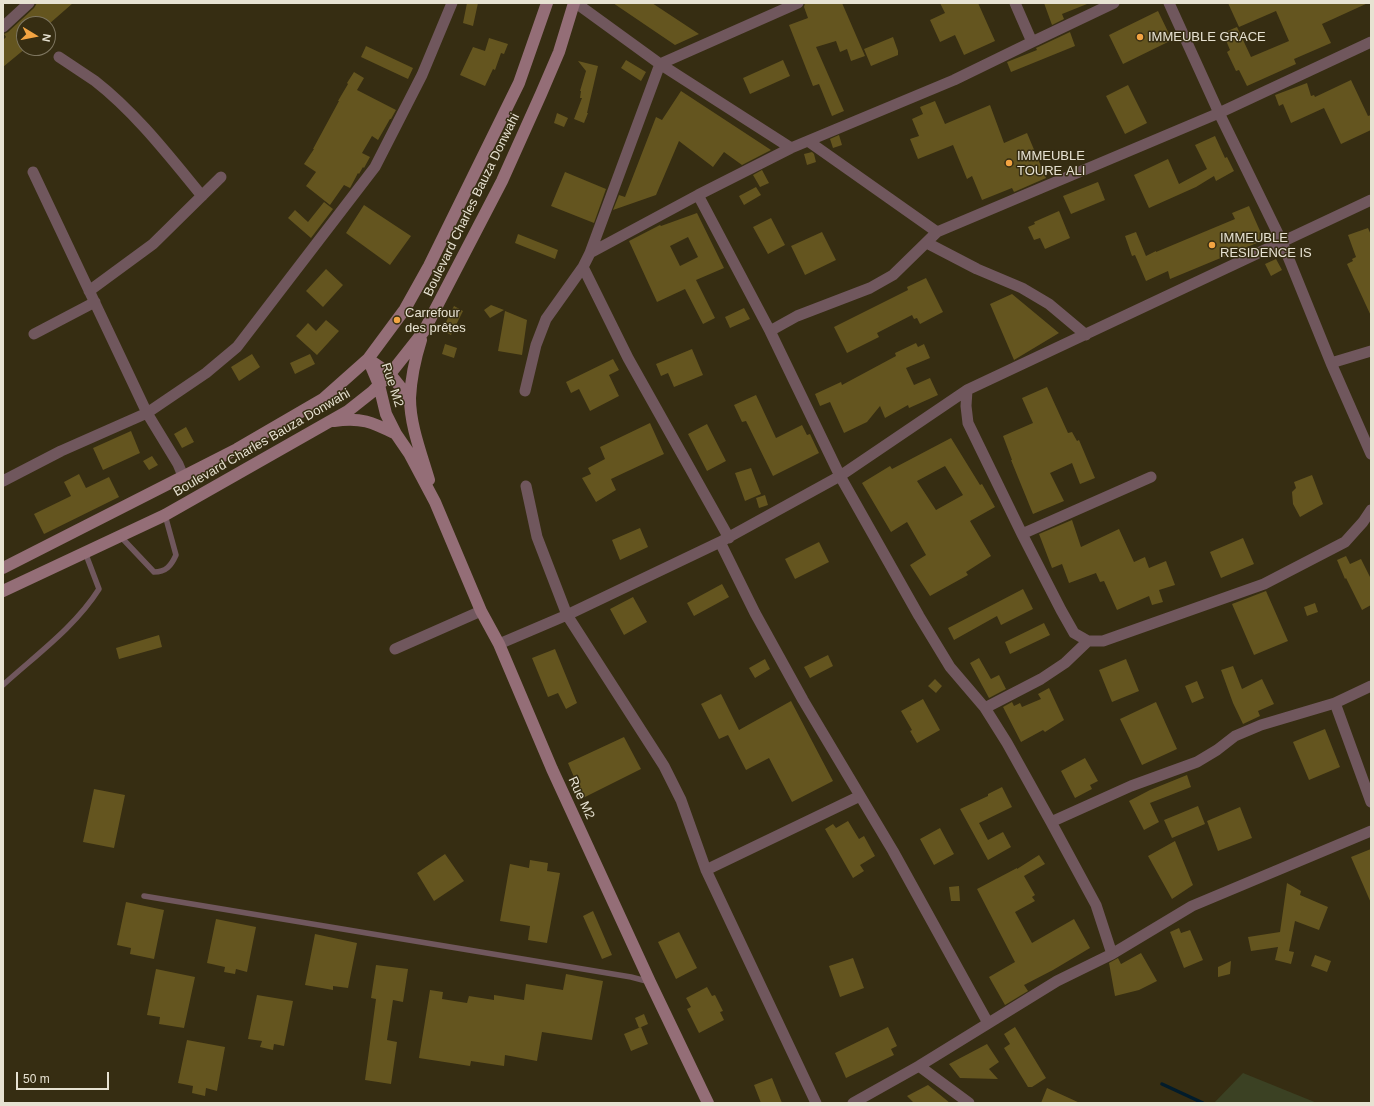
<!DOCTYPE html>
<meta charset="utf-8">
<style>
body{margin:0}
#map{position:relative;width:1374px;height:1106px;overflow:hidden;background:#362d12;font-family:Arial,sans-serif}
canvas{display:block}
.frame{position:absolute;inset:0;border:4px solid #e7e2d2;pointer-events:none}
.north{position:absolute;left:16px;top:16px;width:40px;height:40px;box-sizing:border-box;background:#362d12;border:1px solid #7d755f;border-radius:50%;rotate:100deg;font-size:11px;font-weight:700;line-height:16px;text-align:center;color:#e7e2d2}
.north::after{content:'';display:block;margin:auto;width:14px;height:18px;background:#f3a442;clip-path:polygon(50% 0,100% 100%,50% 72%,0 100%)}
.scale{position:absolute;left:16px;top:1072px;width:93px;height:18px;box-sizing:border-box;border:2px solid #e7e2d2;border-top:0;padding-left:5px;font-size:12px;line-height:14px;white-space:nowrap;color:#e7e2d2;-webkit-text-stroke:3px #362d12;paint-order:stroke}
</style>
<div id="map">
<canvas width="1374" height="1106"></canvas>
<div class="frame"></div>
<div class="north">N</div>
<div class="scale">50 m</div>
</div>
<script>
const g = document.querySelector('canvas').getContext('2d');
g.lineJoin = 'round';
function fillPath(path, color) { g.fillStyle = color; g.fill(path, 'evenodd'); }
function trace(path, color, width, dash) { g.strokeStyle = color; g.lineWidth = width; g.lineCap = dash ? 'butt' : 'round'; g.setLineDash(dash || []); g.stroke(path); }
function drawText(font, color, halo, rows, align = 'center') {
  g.font = font + ' Arial,sans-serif'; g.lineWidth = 3; g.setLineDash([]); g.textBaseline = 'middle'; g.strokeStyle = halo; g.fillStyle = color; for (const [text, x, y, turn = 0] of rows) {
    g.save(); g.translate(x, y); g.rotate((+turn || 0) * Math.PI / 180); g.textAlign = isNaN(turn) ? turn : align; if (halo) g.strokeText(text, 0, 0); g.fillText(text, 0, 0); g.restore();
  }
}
const green = new Path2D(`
 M1243,1073L1317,1103H1214Z`);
const stream = new Path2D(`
 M1162,1084L1203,1103`);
const building = new Path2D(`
 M37,3H73L49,24H24V48H26L3,67V40L6,37L4,34L8,32L34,8Z
 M467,3H478L473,26L463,23Z
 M613,3H652L699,34L675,45Z
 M805,3H842L865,56L851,61L847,49L840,52L836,41L816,47L844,111L832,116L819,84L813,86L789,25L808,18L804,7Z
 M940,3H978L995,41L964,55L955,35L940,42L930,20L945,13Z
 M1044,3H1087V4L1062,14L1064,19L1052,25Z
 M1228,3H1368L1322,24L1331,43L1294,59L1296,64L1247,86L1239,70L1236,71L1227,52L1230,50L1223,33L1237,27L1251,57L1289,41L1276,11L1239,27Z
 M1158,11L1172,40L1123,64L1109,35Z
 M1070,32L1075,46L1011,72L1007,62L1037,50L1036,48Z
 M893,37L898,51V55L871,66L864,49Z
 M489,38L508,44L504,54L501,53L495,70L493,69L485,86L460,75L473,47L485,51Z
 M366,46L413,68L408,79L361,57Z
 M626,60L646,72L641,81L621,68Z
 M783,60L790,76L750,94L743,78Z
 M578,61L598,66L587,113H588L584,123L574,119L582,98H580L581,91H580L586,71Z
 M354,72L364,78L357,90L396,110L391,119H390L378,140L372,136L362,153L370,157L364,168L363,167L359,174L358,173L350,188L344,185L330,205L306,186L316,172L304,164L314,149H313L339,101H338L348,84L347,83Z
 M1351,80L1368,116L1371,115V130L1341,144L1324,108L1291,123L1283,104L1279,106L1275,95L1307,83L1311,96L1314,95L1315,97Z
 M1128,85L1147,123L1125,134L1106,96Z
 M681,91L771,150L742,165L724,152L713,167L679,141L656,195L613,210L619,195L625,197L656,117L662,120Z
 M935,101L945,124L990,105L1004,143L1027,133L1046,178L1014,192L1012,188L982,200L972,176L967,179L953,145L918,159L910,139L919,136L912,119L923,114L920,107Z
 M557,113L568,118L564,127L554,123Z
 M839,135L842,145L833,148L830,139Z
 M1215,136L1225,158L1227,157L1234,171L1216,181L1214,176L1196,187L1149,208L1134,175L1168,159L1179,184L1207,169L1195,145Z
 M812,152L814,154L816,162L807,165L804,154Z
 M762,170L769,183L760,187L753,175Z
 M565,172L606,189L594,223L551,206Z
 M1098,182L1105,200L1071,214L1063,196Z
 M756,187L761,195L744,205L739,196Z
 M324,202L333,209L311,238L288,218L295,210L308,222Z
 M364,205L411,236L390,265L346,233Z
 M1249,206L1264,240L1170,279L1168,271L1146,281L1135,255L1132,256L1125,236L1136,232L1146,256L1156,251V252L1235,219L1232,213Z
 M1059,211L1070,238L1045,249L1040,238L1034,240L1028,227L1035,224L1034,222Z
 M697,213L724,268L696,280L715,318L703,324L685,289L657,302L629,241L660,225L661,226ZM688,237L698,257L680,266L670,246Z
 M771,218L785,245L768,254L753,227Z
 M1368,228L1371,235V316L1347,264L1353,261L1352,259L1356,257L1348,235Z
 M822,232L836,260L805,275L791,246Z
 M518,234L558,250L555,259L515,243Z
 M1276,259L1282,270L1271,276L1265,264Z
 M326,269L343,285L323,307L306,291Z
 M926,278L943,312L920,324L917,318L914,319L912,315L877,333L879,337L847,353L834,327L908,290L907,287Z
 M1012,294L1059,333L1014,360L990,304Z
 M491,305L504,310L490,318L484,310Z
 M454,306L463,311L451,335L442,330Z
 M744,308L750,319L730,328L725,317Z
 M505,311L527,320L522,355L498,351Z
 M326,320L339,331L317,355L296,336L308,323L316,331Z
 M916,343L918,347L924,344L930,358L906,368L914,385L930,378L938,395L909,408L908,405L885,418L880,406L867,422L844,433L830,402L820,406L815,394L841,382L842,385L896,356L895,353Z
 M445,344L457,348L454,358L442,354Z
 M692,349L703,375L674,387L668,373L661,376L656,364Z
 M252,354L260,367L239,381L231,367Z
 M310,354L315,364L295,374L290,363Z
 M613,359L619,370L609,375L619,396L590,411L579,389L571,393L566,382Z
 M1047,387L1068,433L1072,432L1077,441L1079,440L1095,478L1080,484L1072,463L1050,473L1064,501L1033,514L1011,460H1012L1003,436L1033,423L1022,398Z
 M756,395L776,438L802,425L807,435L810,434L819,453L773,476L746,421L742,422L734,405Z
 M650,423L664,454L611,479L616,490L596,502L582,478L591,474L588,468L605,459L600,447Z
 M707,424L726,461L707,471L688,434Z
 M186,427L194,442L182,448L174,434Z
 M131,431L140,453L103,470L93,448Z
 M951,438L980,485L982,484L995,507L970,521L991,556L966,572L968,575L930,596L910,565L926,555L907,522L891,532L862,483L890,466L892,469ZM945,466L963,495L936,510L917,481Z
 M152,456L158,465L149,470L143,461Z
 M751,468L761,494L745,501L735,473Z
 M79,474L86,488L109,477L119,497L44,534L34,514L71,496L64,482Z
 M1312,475L1323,504L1300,517L1293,504L1292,492L1296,488L1294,482Z
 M765,495L768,505L759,508L756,498Z
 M1072,520L1081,547L1119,529L1134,562L1145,557L1149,568L1166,561L1175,585L1159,590L1163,602L1152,605L1149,596L1117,610L1104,581L1100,582L1096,573L1069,583L1062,564L1052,568L1039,534Z
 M640,528L648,547L620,560L612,540Z
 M1243,538L1254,564L1221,578L1210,552Z
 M819,542L829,562L795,579L785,559Z
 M1346,556L1350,564L1361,559L1371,579V605L1362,610L1346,578L1345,579L1337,560Z
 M722,584L729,597L694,616L687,603Z
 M1023,589L1033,609L1001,625L997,616L954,640L948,628Z
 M1266,591L1288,641L1254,655L1232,604Z
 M633,597L647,622L624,635L610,609Z
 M1315,603L1318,612L1307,616L1304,607Z
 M1044,623L1050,635L1010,654L1005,642Z
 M159,635L162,647L119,659L116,648Z
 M555,649L577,703L566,709L558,693L548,697L532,658Z
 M828,655L833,666L810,678L804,667Z
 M979,658L991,679L999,675L1006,689L989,698L970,663Z
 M765,659L770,669L755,678L749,668Z
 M1126,659L1139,691L1112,702L1099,670Z
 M1233,666L1242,689L1262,679L1274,704L1258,711L1260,716L1243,724L1233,703L1221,670Z
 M935,679L942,686L936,693L928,686Z
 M1197,681L1204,698L1192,703L1185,686Z
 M1049,688L1064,720L1045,732L1043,730L1021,742L1003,707L1012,702L1014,706L1020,703L1022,707L1041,699L1038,694Z
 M721,694L739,730L791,701L833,781L792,802L769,758L746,770L728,735L719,739L701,704Z
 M923,699L940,730L917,743L910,731L912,730L901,711Z
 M1156,702L1177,749L1142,765L1120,719Z
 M1325,729L1340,767L1309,780L1293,742Z
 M624,737L641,769L583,798L568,763Z
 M1085,758L1098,781L1090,785L1092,789L1075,798L1061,771Z
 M1187,775L1191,787L1150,803L1159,822L1144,830L1129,801L1150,790Z
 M1002,787L1012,807L979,823L988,840L1003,832L1011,847L988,860L960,809L988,796V794Z
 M94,789L125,795L114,848L83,842Z
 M1198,806L1205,824L1172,838L1164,820Z
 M1240,807L1252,838L1218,851L1207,821Z
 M848,821L859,839L864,836L875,856L860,865L864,871L853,878L825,829L833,824L836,828Z
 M940,828L954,854L934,865L920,839Z
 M1175,841L1193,885L1172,899L1148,856Z
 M1371,849V903L1351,857Z
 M445,854L464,881L434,901L417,873Z
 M1039,855L1045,864L1024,876L1035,895L1032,897L1035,901L1015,912L1032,943L1074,919L1090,948L1053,970L1024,985L1028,991L1005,1005L989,977L1015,962L977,889L1017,868V869Z
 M530,860L548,863L547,871L560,873L547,943L528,940L530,926L500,921L510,864L529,868Z
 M1287,883L1301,891L1300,895L1328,907L1319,930L1295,921L1289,951L1294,952L1291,964L1275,960L1278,947L1251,951L1248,937L1280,932Z
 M959,886L960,901H951L949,887Z
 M126,902L164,910L154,959L130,954L131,948L117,945Z
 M593,911L612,955L602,959L583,916Z
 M216,919L256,927L247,972L236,969L235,974L224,972L225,967L207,963Z
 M1179,928L1181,933L1190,930L1203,960L1184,968L1170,932Z
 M679,932L697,968L676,979L658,942Z
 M315,934L357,943L348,988L333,986V990L305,985Z
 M1141,953L1157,981L1139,990L1115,996L1109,963L1118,958L1121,964Z
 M1315,955L1331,961L1327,972L1311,966Z
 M853,958L864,988L840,997L829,966Z
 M1231,961L1230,974L1218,977V967Z
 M376,965L408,969L403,1002L393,1000L387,1040L397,1042L391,1084L365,1080L376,999L371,998Z
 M156,969L195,977L184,1028L159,1024L160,1017L147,1015Z
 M566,974L603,981L592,1040L542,1032L537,1061L505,1055L504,1066L471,1061L470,1066L419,1058L430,990L443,992L442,999L467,1003L469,996L494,1000V995L524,1000L526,984L563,990Z
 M707,987L712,996L715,995L723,1011L720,1012L724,1020L699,1033L687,1009L691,1007L686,998Z
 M257,995L293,1001L284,1046L274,1044L273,1050L260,1047L262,1041L248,1039Z
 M644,1014L648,1024L639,1028L635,1018Z
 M641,1027L648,1044L631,1051L624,1034Z
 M888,1027L897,1046L891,1049L894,1055L846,1078L835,1053Z
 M1015,1027L1046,1078L1032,1087H1028L1004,1048L1010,1044L1004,1034Z
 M187,1040L225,1047L217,1091L206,1088L205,1096L192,1093L193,1086L178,1083Z
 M987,1044L999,1062L989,1069L998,1079L960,1078L949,1064Z
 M772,1078L782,1103H761L754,1085Z
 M928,1085L950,1103H914L907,1096Z
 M1047,1088L1080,1103H1041Z`);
const lane = new Path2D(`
 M121,537L154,572C166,572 171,566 176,555L165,515
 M3,685C36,655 75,627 99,589L85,552
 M144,896L631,977L650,982`);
const street = new Path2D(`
 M576,3L660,64L791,148
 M1015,3L1032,42
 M1169,3L1219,113L1282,242L1331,363L1371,454
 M3,27L29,3
 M59,57C71,65 83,73 95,81C136,113 169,156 202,196
 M808,141L937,232
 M33,172L147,413L206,373L237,347L375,167L422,75L452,3
 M698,195L770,331L840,476L919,616L950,667L985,708L1007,743L1051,822L1096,905L1112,954
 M927,243L977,269L1022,288L1049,304L1086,335
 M590,253L698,195L791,148L954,80L1032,42L1114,3
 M583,267L628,358L729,538
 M89,291L153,244L221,177
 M770,331L797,316L870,288L893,275L937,232L1219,113L1371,42
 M34,334L95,302
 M1331,363L1371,351
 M967,390L966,406L968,423L1022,534L1061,610L1074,633L1088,641H1103L1264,584L1345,542L1363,522L1371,510
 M525,391L536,345L546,319L583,267L590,253L660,64L798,3
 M3,481L61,451L147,413L178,464L183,476
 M526,486L537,537L567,615L664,766L681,800L706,870L816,1103
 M1022,534L1151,477
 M720,542L755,613L803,700L893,851L988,1023
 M499,644L567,615L720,542L840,476L967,390L1371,200
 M395,649L481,611
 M1335,703L1371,802
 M985,708L1041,679L1065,663L1088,641
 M1051,822L1131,786L1197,762L1217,750L1235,736L1261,725L1335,703L1371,686
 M706,870L860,796
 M919,1066L969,1103
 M853,1103L919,1066L1057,981L1112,954L1192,906L1371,831`);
const secondary = new Path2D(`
 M421,340C415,359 411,378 410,398C410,425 421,453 429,480
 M368,359L379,385L386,414L396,434L409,453L435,502L481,611L499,644L552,769L650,982L708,1103
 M368,359L390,374L410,399
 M334,421C361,417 372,422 396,434
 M3,568L237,449L323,399L368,359L405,309L429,266L519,83L547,3
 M3,591L165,515L348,411L372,392L390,374L424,331L502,181L541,94L559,52L574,3`);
const markers = [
 [1140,37,4,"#f3a442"],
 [1009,163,4,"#f3a442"],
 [1212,245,4,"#f3a442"],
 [397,320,4,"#f3a442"]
];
const poiNames = [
 ["IMMEUBLE GRACE",1148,37],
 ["IMMEUBLE",1017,156],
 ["TOURE ALI",1017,171],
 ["IMMEUBLE",1220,238],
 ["RESIDENCE IS",1220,253],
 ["Carrefour",405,313],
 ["des prêtes",405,328]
];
const streetNames = [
 ["Boulevard Charles Bauza Donwahi",472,205,-64],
 ["Rue M2",392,385,72],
 ["Boulevard Charles Bauza Donwahi",262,443,-30],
 ["Rue M2",581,798,65]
];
fillPath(green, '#3b4123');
trace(stream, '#021c2b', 3.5);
fillPath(building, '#64551f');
trace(lane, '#70575d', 5.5);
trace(street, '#70575d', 11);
trace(secondary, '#946e77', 12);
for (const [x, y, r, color] of markers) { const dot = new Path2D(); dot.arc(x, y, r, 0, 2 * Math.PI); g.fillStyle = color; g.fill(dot); trace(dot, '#362d12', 1.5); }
drawText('13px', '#e7e2d2', '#362d12', poiNames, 'left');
drawText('13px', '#e7e2d2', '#362d12', streetNames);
</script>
